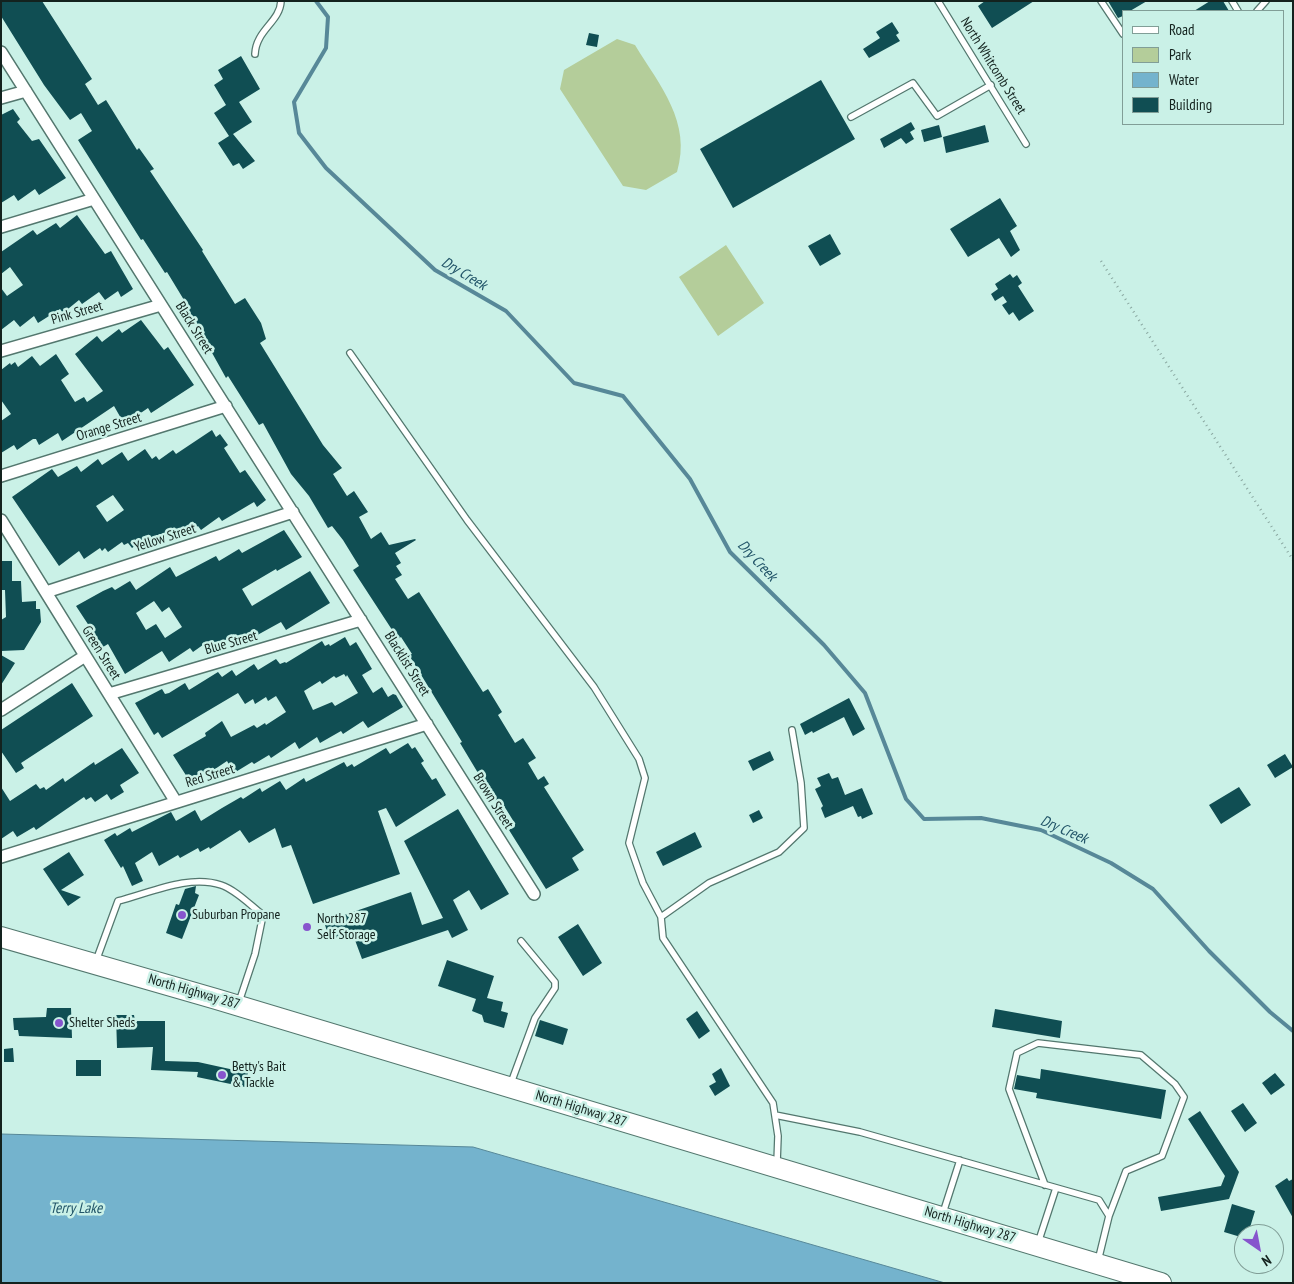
<!DOCTYPE html>
<style>
body{margin:0}
#map{position:relative;width:1294px;height:1284px;overflow:hidden;background:#caf1e7;font-family:"PT Sans Narrow",sans-serif}
canvas{display:block}
.frame{position:absolute;inset:0;border:2px solid #13221e;pointer-events:none}
.legend{position:absolute;left:1122px;top:10px;width:162px;height:115px;box-sizing:border-box;background:#caf1e7;border:1px solid #819e97;margin:0;padding:6px 9px;list-style:none;font-size:15px;color:#13221e}
.legend li{display:flex;align-items:center;gap:10px;height:25px}
.legend b{width:25px;border:1px solid #819e97}
.north{position:absolute;left:1234px;top:1224px;width:50px;height:50px;box-sizing:border-box;background:#caf1e7;border:1px solid #819e97;border-radius:50%;rotate:147deg;font-size:14px;font-weight:700;line-height:20px;text-align:center;color:#13221e}
.north::after{content:'';display:block;margin:auto;width:18px;height:22px;background:#8755cd;clip-path:polygon(50% 0,100% 100%,50% 72%,0 100%)}
</style>
<div id="map">
<canvas width="1294" height="1284"></canvas>
<div class="frame"></div>
<ul class="legend">
<li><b style="height:6px;background:#fff"></b>Road</li>
<li><b style="height:14px;background:#b4cd9a"></b>Park</li>
<li><b style="height:14px;background:#74b3cd"></b>Water</li>
<li><b style="height:14px;background:#104e53"></b>Building</li>
</ul>
<div class="north">N</div>
</div>
<script>
const g = document.querySelector('canvas').getContext('2d');
g.lineJoin = 'round';
function fillPath(path, color) { g.fillStyle = color; g.fill(path, 'evenodd'); }
function trace(path, color, width, dash) { g.strokeStyle = color; g.lineWidth = width; g.lineCap = dash ? 'butt' : 'round'; g.setLineDash(dash || []); g.stroke(path); }
function drawText(font, color, halo, rows, align = 'center') {
  g.font = font + ' "PT Sans Narrow",sans-serif'; g.lineWidth = 5; g.setLineDash([]); g.textBaseline = 'middle'; g.strokeStyle = halo; g.fillStyle = color; for (const [text, x, y, turn = 0] of rows) {
    g.save(); g.translate(x, y); g.rotate((+turn || 0) * Math.PI / 180); g.textAlign = isNaN(turn) ? turn : align; if (halo) g.strokeText(text, 0, 0); g.fillText(text, 0, 0); g.restore();
  }
}
const green = new Path2D(`
 M617,39L635,45C660,86 692,122 677,172L646,190L623,186L560,89L564,70Z
 M726,245L764,303L718,336L679,277Z`);
const water = new Path2D(`
 M1,1134L473,1147L945,1283H1Z`);
const stream = new Path2D(`
 M316,1L328,17L326,48L294,102L299,133L326,168L435,270L506,311L574,383L623,396L690,479L730,552L824,645L865,693L906,799L924,819L981,818L1041,830L1111,863L1153,889L1209,951L1270,1012L1293,1031`);
const building = new Path2D(`
 M1,1H42L92,79L85,84L98,105L106,100L137,150L139,148L154,169L150,171L203,250L202,251L235,304L245,298L261,323L266,339L260,343L323,445L342,468L333,474L347,496L354,491L368,512L359,517L371,539L381,532L389,545L415,539L416,540L395,553L401,563L396,566L402,575L395,579L408,599L419,592L483,692L488,689L502,712L498,715L515,743L523,738L536,758L528,763L538,780L544,776L549,784L544,787L584,850L572,858L579,870L546,889L509,830L515,826L514,822L501,801L497,803L481,778L460,743L462,742L409,655L412,654L401,637L398,639L353,570L359,566L343,540L332,526L328,528L309,496L291,474L263,423L259,425L228,376L226,378L196,324L180,302L184,300L167,272L165,273L143,239L141,240L78,140L92,131L81,113L70,120L44,85L1,16Z
 M985,1H1034L992,28L978,6Z
 M1108,1H1147L1130,11H1123V16L1118,18Z
 M1210,1H1223L1229,11H1194Z
 M892,22L899,33L896,35L900,41L869,58L863,49L880,38L876,32Z
 M589,33L599,35L597,47L586,45Z
 M241,56L260,89L239,102L252,122L233,134L255,161L243,169L239,163L233,166L218,143L229,136L214,113L226,105L214,85L223,79L218,70Z
 M821,80L855,139L733,208L700,149Z
 M13,109L20,119L17,122L32,141L39,139L66,178L39,195L35,189L18,201L14,195L1,203V115Z
 M911,122L915,129L910,132L914,139L906,144L901,138L884,148L880,139Z
 M939,125L942,137L924,142L921,130Z
 M985,125L989,142L946,153L943,137Z
 M1000,198L1017,226L1010,231L1020,250L1011,257L999,238L968,257L950,229Z
 M77,215L105,254L111,251L133,289L121,297L118,291L105,300L99,292L82,304L79,300L63,313L60,309L38,323L34,316L20,327L14,320L1,330V288L7,296L23,285L10,267L1,274V252L33,230L37,235L56,223L60,228Z
 M830,234L841,254L820,266L808,246Z
 M1010,274L1013,278L1017,275L1022,283L1018,286L1034,311L1019,321L1013,312L1009,315L1002,305L1007,302L1003,296L995,301L991,294L998,289L995,284Z
 M141,320L164,350L168,347L194,385L151,413L148,408L129,421L126,417L122,420L114,406L62,441L58,433L39,445L36,439H33L17,450L14,445L1,453V421L11,414L1,400V370L10,363L11,365L15,362L18,367L32,356L40,366L56,354L69,374L61,380L75,402L84,397L87,402L103,391L75,354L97,336L102,342L119,329L122,333Z
 M212,430L216,437L220,434L228,445L224,448L240,473L245,470L266,500L257,507L254,502L222,521L219,517L201,530L198,526L193,529L190,525L177,535L172,528L154,541L150,535L132,548L128,543L124,545L122,542L108,552L105,548L102,551L100,548L84,559L79,551L59,566L12,497L52,469L58,477L77,466L81,472L98,459L102,465L122,452L128,461L145,449L152,459L156,456L159,460L173,450L176,454ZM113,495L124,510L107,522L96,506Z
 M284,530L302,557L277,571L276,569L242,589L252,606L310,571L330,603L286,630L281,622L241,644L234,634L212,649L207,642L193,652L190,648L169,662L162,651L125,674L108,644L103,647L76,606L103,591L112,587L115,590L130,581L136,590L170,567L176,577L216,556L219,561L239,549L242,553ZM154,601L162,612L169,607L182,627L165,638L156,624L146,630L136,613Z
 M1,561H12V581H21L22,602L36,601V609H40L41,622L24,650L1,651V620L6,617L5,590H1Z
 M345,637L350,646L356,642L372,669L362,675L373,693L382,687L388,697L393,694L396,695L403,707L368,728L363,721L343,734L341,731L320,743L317,737L299,749L295,742L271,758L269,755L254,764L252,762L234,773L227,761L209,773L207,771L189,780L173,755L206,736L205,733L222,721L231,737L254,725L257,728L265,723L266,725L286,712L276,696L268,701L266,697L255,704L253,699L245,704L238,693L162,738L158,732L154,735L135,703L162,689L165,694L169,693L185,683L189,690L218,672L222,677L232,670L236,676L254,664L258,670L276,659L280,664L285,662L286,663L322,641L325,646L329,644L330,646ZM344,674L346,677L347,675L358,693L335,706L332,702L313,710L304,691L320,681L322,684L334,676L336,678Z
 M1,655L15,663L1,685Z
 M72,683L93,716L21,763L24,768L16,773L1,751V730Z
 M849,698L865,729L853,736L844,717L813,733L812,731L805,735L800,724Z
 M408,743L412,749L415,747L424,761L421,763L432,780L436,778L446,795L396,827L386,808L378,811L400,874L313,904L291,845L282,848L275,828L249,843L240,830L210,849L209,847L200,852L198,848L180,858L178,855L159,866L152,852L135,863L143,881L132,886L123,866L121,868L104,840L115,833L117,836L130,828L132,832L171,812L176,821L195,810L201,821L222,808L241,797L243,799L260,788L262,792L280,781L286,790L304,778L306,782L344,762L347,767L352,764L354,767L386,748L390,754Z
 M122,748L139,773L120,785L124,792L111,800L107,794L95,802L91,797L86,800L84,797L36,830L34,827L17,837L13,831L1,839V787L10,801L36,784L40,789L44,787L46,790L63,778L65,782L94,762L95,765Z
 M770,751L774,760L753,771L748,761Z
 M1285,754L1293,767L1275,778L1267,765Z
 M829,773L832,779L838,777L845,795L862,788L873,814L862,819L861,816L858,817L853,806L825,818L821,808L823,806L815,789L821,786L817,778Z
 M1239,787L1251,805L1221,824L1209,805Z
 M458,809L509,894L481,910L469,890L453,900L468,930L452,938L448,930L362,959L352,932L330,940L324,922L411,892L422,925L443,918L404,841Z
 M759,810L763,818L753,823L749,815Z
 M695,832L702,847L663,866L656,852Z
 M69,852L84,875L61,890L81,897L68,906L43,869Z
 M196,886L195,893L199,895L182,939L166,933L176,904L179,905L185,889Z
 M578,924L602,963L583,976L558,937Z
 M447,960L494,976L487,998L503,1002L501,1011L508,1013L504,1028L484,1022L482,1015L472,1011L476,999L438,986Z
 M47,1008H71L72,1038L19,1036L18,1030H14L13,1018L46,1017Z
 M995,1009L1062,1021L1060,1038L992,1027Z
 M697,1011L710,1031L699,1039L686,1019Z
 M116,1015H134L135,1021H165V1061L198,1062L248,1073L245,1087L197,1077L198,1072L151,1070L153,1047L117,1048Z
 M540,1020L568,1029L563,1045L535,1036Z
 M13,1048L14,1062H4V1049Z
 M76,1060H101V1076H76Z
 M721,1068L730,1086L715,1096L709,1086L716,1082L712,1074Z
 M1041,1069L1166,1090L1161,1119L1036,1098L1037,1093L1014,1089L1017,1075L1040,1079Z
 M1275,1073L1285,1085L1271,1095L1262,1083Z
 M1243,1103L1257,1123L1245,1132L1231,1111Z
 M1200,1111L1239,1172L1229,1199L1161,1211L1158,1197L1221,1186L1225,1176L1188,1119Z
 M1287,1178L1289,1181L1293,1179V1218L1275,1186Z
 M1232,1204L1255,1211L1248,1234H1244V1238L1224,1232Z`);
const path = new Path2D(`
 M1101,261L1293,560`);
const service = new Path2D(`
 M938,1L1026,144
 M1101,1L1123,34
 M1232,1L1238,11
 M1257,11L1266,1
 M255,54C256,30 280,22 281,1
 M851,117L913,83L937,116L991,85
 M350,353L467,520L594,687L639,759L645,778L629,843L643,883L661,917
 M96,961L118,901C150,893 189,874 221,885C236,890 250,905 263,915L255,954L239,1002
 M511,1083L535,1018L555,988V982L521,941
 M775,1115L860,1132L1099,1200L1109,1216L1098,1261
 M777,1163L778,1136L773,1103L663,938L661,917L709,883L779,852L804,828L801,783L792,730
 M1045,1185L1009,1089L1017,1053L1038,1043L1141,1055L1175,1084L1184,1097L1162,1156L1126,1171L1109,1216
 M943,1213L960,1160
 M1038,1243L1056,1188`);
const minor = new Path2D(`
 M1,52L534,894
 M1,98L26,91
 M1,227L94,199
 M1,351L161,305
 M1,476L226,406
 M1,520L176,802
 M46,592L293,512
 M109,694L361,620
 M1,710L85,656
 M1,857L427,724`);
const trunk = new Path2D(`
 M1,937L216,999L1161,1283`);
const markers = [
 [182,915,5,"#8755cd"],
 [307,927,5,"#8755cd"],
 [59,1023,5,"#8755cd"],
 [222,1075,5,"#8755cd"]
];
const streetNames = [
 ["North Whitcomb Street",993,66,58],
 ["Pink Street",77,313,-16],
 ["Black Street",194,328,58],
 ["Orange Street",109,427,-17],
 ["Yellow Street",165,538,-18],
 ["Blue Street",231,643,-16],
 ["Green Street",101,653,58],
 ["Blacklist Street",407,664,58],
 ["Red Street",210,776,-17],
 ["Brown Street",493,801,58],
 ["North Highway 287",194,992,16],
 ["North Highway 287",581,1109,17],
 ["North Highway 287",970,1225,17]
];
const poiNames = [
 ["Suburban Propane",192,915],
 ["North 287",317,919],
 ["Self Storage",317,935],
 ["Shelter Sheds",69,1023],
 ["Betty's Bait",232,1067],
 ["& Tackle",232,1083]
];
const waterNames = [
 ["Dry Creek",464,274,31],
 ["Dry Creek",757,561,47],
 ["Dry Creek",1064,830,23],
 ["Terry Lake",76,1209]
];
fillPath(green, '#b4cd9a');
fillPath(water, '#74b3cd');
trace(water, '#578898', 1);
trace(stream, '#578898', 4);
fillPath(building, '#104e53');
trace(service, '#53776e', 8);
trace(minor, '#53776e', 14);
trace(trunk, '#53776e', 22);
trace(path, '#8aa8a1', 2.5, [1, 4]);
trace(service, '#fff', 5.5);
trace(minor, '#fff', 11);
trace(trunk, '#fff', 20);
for (const [x, y, r, color] of markers) { const dot = new Path2D(); dot.arc(x, y, r, 0, 2 * Math.PI); g.fillStyle = color; g.fill(dot); trace(dot, '#caf1e7', 2); }
drawText('14px', '#13221e', '#caf1e7', streetNames);
drawText('14px', '#13221e', '#caf1e7', poiNames, 'left');
drawText('italic 15px', '#215468', '#caf1e7', waterNames);
</script>
